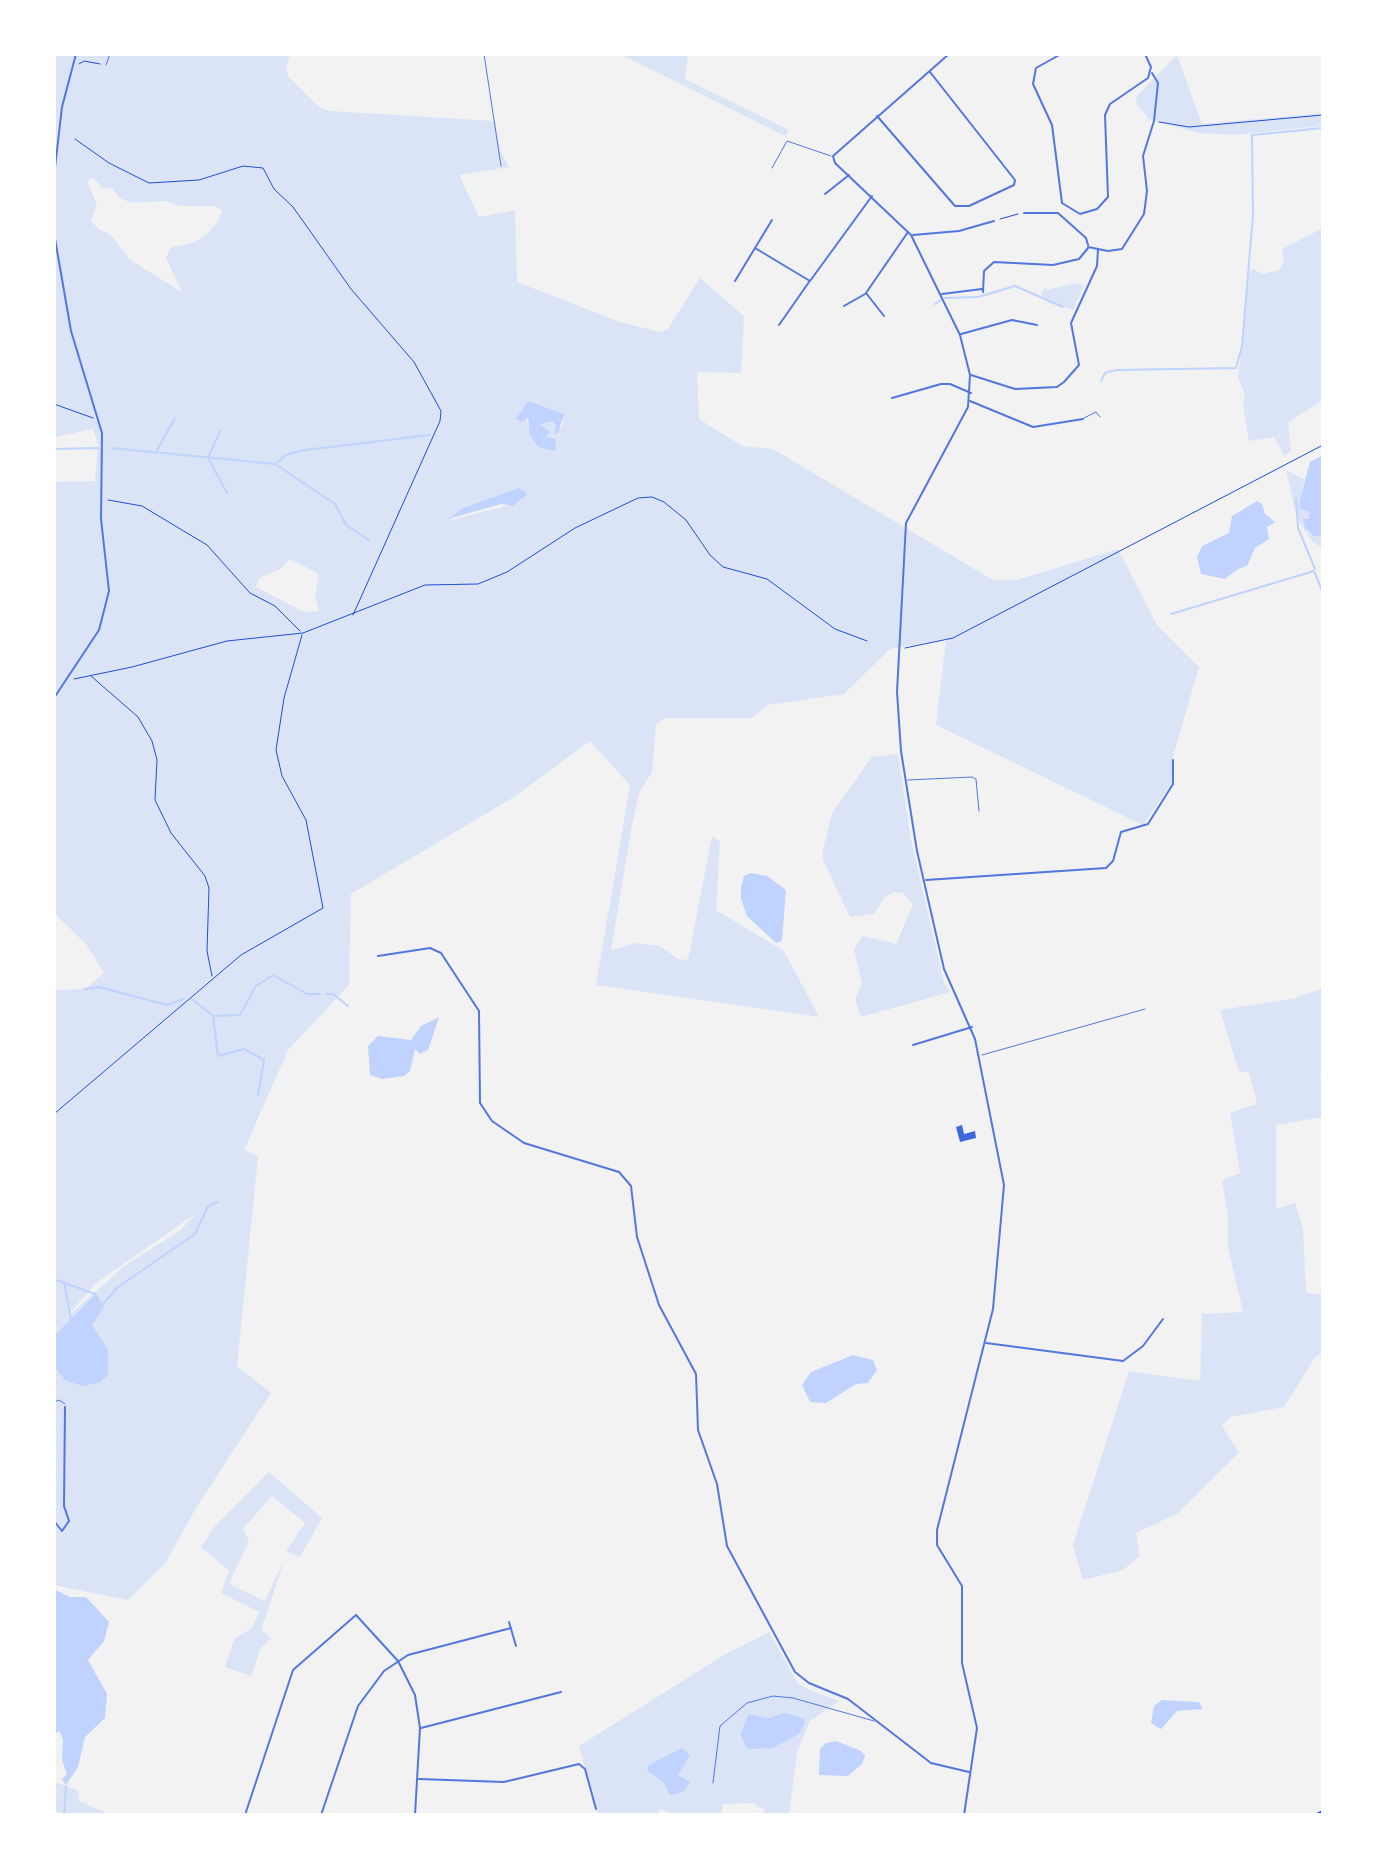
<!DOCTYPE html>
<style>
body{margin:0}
#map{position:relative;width:1377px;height:1869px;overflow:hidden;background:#f2f2f2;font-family:Jost,sans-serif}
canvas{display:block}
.frame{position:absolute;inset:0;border:56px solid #fff;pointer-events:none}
</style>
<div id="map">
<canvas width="1377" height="1869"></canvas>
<div class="frame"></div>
</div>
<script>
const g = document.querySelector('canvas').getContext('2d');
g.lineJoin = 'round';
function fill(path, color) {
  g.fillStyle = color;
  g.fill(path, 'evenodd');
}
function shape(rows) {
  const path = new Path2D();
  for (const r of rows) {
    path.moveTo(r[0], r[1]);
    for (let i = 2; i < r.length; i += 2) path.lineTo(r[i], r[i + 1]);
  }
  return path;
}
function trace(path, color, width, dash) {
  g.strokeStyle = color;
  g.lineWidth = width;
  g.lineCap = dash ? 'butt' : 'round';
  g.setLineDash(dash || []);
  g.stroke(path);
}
const green = shape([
 [54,54,290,54,286,69,288,76,319,107,330,111,495,121,501,152,509,167,459,175,479,217,515,210,517,282,620,322,660,332,668,329,700,278,744,316,741,373,697,372,699,419,742,446,773,449,993,580,1017,580,1118,549,1157,625,1199,667,1172,760,1172,783,1143,825,936,725,946,639,890,649,844,694,767,705,752,718,667,718,656,724,652,772,639,794,632,825,611,950,636,943,660,946,678,959,688,960,712,836,720,842,716,910,784,951,819,1017,596,985,630,785,590,741,514,797,351,894,349,985,288,1050,244,1150,258,1156,237,1366,271,1393,196,1508,166,1562,128,1600,54,1585,54,990,85,989,104,973,86,944,54,913,54,482,95,481,98,445,93,429,54,437],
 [93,178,103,188,112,188,119,198,132,203,166,201,179,206,214,206,222,210,218,222,207,234,195,242,170,248,166,258,182,292,129,259,110,234,98,229,91,220,97,205,87,181],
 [528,402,564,422,561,429,549,419,540,424,550,432,546,437,556,439,555,446,538,447,534,441,526,419],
 [518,488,526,496,518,503,451,520,463,508],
 [290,559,319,574,315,595,319,611,304,612,256,587,259,578,281,569],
 [195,1214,181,1230,124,1266,63,1321,96,1283],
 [620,54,688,54,685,79,789,130,785,136],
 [1177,55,1202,124,1323,113,1323,126,1233,135,1198,133,1149,119,1137,104,1136,97],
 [1323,228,1323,396,1320,402,1288,422,1291,451,1284,456,1274,437,1249,441,1243,405,1245,394,1238,378,1249,273,1253,269,1263,274,1279,270,1284,262,1282,249],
 [1077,283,1084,286,1073,310,1047,302,1041,294,1045,287,1046,290],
 [1286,470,1304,479,1299,509,1310,512,1309,519,1304,519,1305,528,1309,533,1323,536,1323,548,1312,541,1297,519],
 [898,754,911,840,944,983,950,992,861,1017,855,999,862,984,854,949,863,936,896,944,913,905,903,893,894,892,885,897,874,914,850,917,841,899,845,891,840,897,823,859,823,850,832,813,872,757],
 [1323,988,1323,1073,1319,1077,1323,1081,1323,1117,1276,1125,1276,1209,1295,1203,1303,1228,1306,1293,1323,1295,1323,1353,1316,1356,1284,1407,1230,1417,1222,1426,1239,1453,1178,1513,1136,1533,1140,1556,1123,1570,1083,1580,1073,1545,1129,1371,1200,1381,1202,1314,1243,1312,1228,1247,1228,1215,1222,1180,1240,1173,1230,1113,1257,1104,1249,1072,1239,1072,1220,1010,1296,998],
 [269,1472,322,1518,300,1557,286,1551,305,1523,272,1496,243,1529,249,1541,229,1584,265,1601,285,1558,261,1630,271,1638,261,1648,251,1676,225,1667,234,1639,252,1628,259,1612,221,1593,229,1571,201,1547,215,1526],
 [769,1632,797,1682,807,1689,839,1701,810,1721,797,1753,789,1815,763,1815,765,1810,753,1803,723,1804,721,1815,677,1815,660,1809,657,1815,598,1815,579,1746,724,1655],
 [54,1782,78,1790,79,1801,111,1815,59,1815,54,1809]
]);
const water = shape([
 [528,401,564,414,558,433,555,434,556,425,552,421,540,424,550,432,546,437,556,439,555,451,538,447,530,435,528,418,521,422,516,419],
 [1323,455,1323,536,1314,536,1305,528,1303,519,1309,519,1310,512,1299,509,1300,499,1310,462],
 [518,488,526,492,526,496,513,506,501,504,448,519,463,508],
 [1257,501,1262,504,1265,514,1275,522,1267,527,1269,539,1255,548,1247,566,1238,569,1225,579,1201,574,1197,557,1202,546,1229,533,1232,516],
 [750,873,767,876,786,890,782,941,776,943,747,916,741,899,741,888,744,876],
 [439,1017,428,1050,420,1054,415,1049,410,1071,404,1076,382,1079,370,1075,368,1046,378,1036,411,1040,421,1026],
 [96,1294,104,1307,92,1325,108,1350,108,1374,101,1382,83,1386,66,1381,54,1366,54,1336],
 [853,1355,873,1360,877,1370,868,1383,856,1384,826,1403,810,1402,802,1385,811,1372],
 [56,1590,70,1597,86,1597,109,1622,104,1641,88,1660,107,1694,105,1718,85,1737,78,1767,66,1785,62,1779,67,1774,62,1760,63,1739,59,1731,54,1735],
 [1162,1700,1199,1702,1203,1709,1177,1711,1161,1729,1151,1723,1154,1706],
 [784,1713,803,1718,805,1723,799,1734,772,1748,747,1749,740,1734,749,1714,769,1718],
 [836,1741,861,1751,865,1756,862,1764,848,1776,819,1775,820,1749,826,1743],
 [682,1748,690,1755,678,1775,690,1782,683,1792,670,1795,664,1783,647,1770,649,1765]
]);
const stream = shape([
 [945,298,978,297,1015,286,1063,307],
 [935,304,941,300],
 [1101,381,1105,373,1116,370,1236,368,1242,346,1253,215,1252,135,1323,128],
 [220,431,208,458,227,493],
 [111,448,275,464,335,504,346,525,369,540],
 [54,449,98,448],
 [156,452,175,418],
 [276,464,285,455,305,450,430,435],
 [1296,498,1298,528,1315,569],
 [1171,614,1314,571,1323,593],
 [85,989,99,987,167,1005,184,999],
 [326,994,333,994,348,1006],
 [192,999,213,1016,218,1056,244,1049,264,1060,258,1095],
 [213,1016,240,1015,256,986,273,975,307,994,320,994],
 [56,1280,95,1294],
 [64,1282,71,1320],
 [103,1304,118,1287,195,1234,208,1206,218,1202],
 [64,1815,66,1786]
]);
const building = shape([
 [962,1125,964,1134,975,1131,976,1138,960,1142,956,1127]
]);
const path = shape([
 [79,64,84,61,100,64],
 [1159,122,1189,127,1323,115],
 [75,139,109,163,149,183,199,180,243,166,263,168,274,189,293,207,351,289,414,362,441,411,440,421,353,615],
 [1000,219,1018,214],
 [54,404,93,418],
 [108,500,142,506,207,545,250,593,275,606,300,631],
 [905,648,953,638,1323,445],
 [91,676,138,717,152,741,157,760,155,800,171,833,205,876,209,888,207,951,212,976],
 [74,679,132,667,227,641,303,633,425,585,478,584,507,572,575,528,638,498,652,497,664,502,686,520,710,555,723,567,767,579,835,629,867,641],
 [54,1114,241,955,323,908,306,820,282,776,276,750,284,698,302,635]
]);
const service = shape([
 [484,54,501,166],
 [106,65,110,54],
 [772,168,787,141,831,156],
 [1084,418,1096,412,1100,417],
 [908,780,972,777,976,779,979,811],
 [982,1055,1145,1009],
 [54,1402,59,1400,65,1404],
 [713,1783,720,1726,747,1703,773,1696,793,1698,874,1721]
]);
const minor = shape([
 [1061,54,1036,68,1033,84,1052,125,1062,203,1080,214,1097,209,1108,197,1105,115,1110,104,1148,78,1151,67,1145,54],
 [877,116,955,206,969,206,1014,185,1015,180,930,72],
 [825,194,849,175],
 [1024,213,1058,213,1086,238,1088,245],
 [913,235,959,231,994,221],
 [1088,247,1108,251,1122,249,1144,214,1147,191,1143,156,1154,121,1158,83,1152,73],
 [755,248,810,281,872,196],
 [735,281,772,220],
 [983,292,984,271,994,262,1053,265,1079,259,1088,248],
 [942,294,982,289],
 [844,306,865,294],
 [884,316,866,293,908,232],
 [779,325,809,282],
 [961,334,1012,320,1037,325],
 [971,375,1015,389,1057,387,1064,382,1079,365,1071,323,1097,266,1098,249],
 [892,398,941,384,950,384,971,393],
 [970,401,1033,427,1083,419],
 [926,880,1106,868,1113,861,1121,832,1148,824,1173,784,1173,760],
 [378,956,430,948,441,953,479,1011,480,1103,492,1121,524,1143,619,1172,631,1186,637,1237,659,1305,696,1374,698,1430,717,1484,727,1546,795,1672,809,1683,848,1699,931,1763,969,1772],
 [913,1045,972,1027],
 [986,1343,1123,1361,1143,1346,1163,1319],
 [54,1521,62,1531,69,1521,64,1506,65,1407],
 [509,1622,516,1646],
 [421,1728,561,1692],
 [419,1779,504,1782,579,1764,585,1769,596,1809],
 [245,1815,293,1670,356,1615,398,1661,415,1695,420,1728,415,1815],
 [321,1815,358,1706,384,1671,408,1655,511,1628]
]);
const tertiary = shape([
 [949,54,833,156,835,163,911,235,960,335,970,375,968,407,906,523,897,692,901,751,917,851,944,969,975,1039,1004,1185,993,1309,937,1530,937,1545,962,1586,962,1663,977,1728,964,1815],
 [54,176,62,107,76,54],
 [54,233,71,331,102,433,101,519,109,591,99,630,54,698]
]);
const motorway = shape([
 [1317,1815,1323,1812]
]);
fill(green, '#dbe4f7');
fill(water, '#bfd3fe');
trace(stream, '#bfd3fe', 2);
fill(building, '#3d67dc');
trace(path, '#1d4ed8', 1);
trace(service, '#5277de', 1);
trace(minor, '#5277de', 2);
trace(tertiary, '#5277de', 2);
trace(motorway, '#1d4ed8', 4);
</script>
